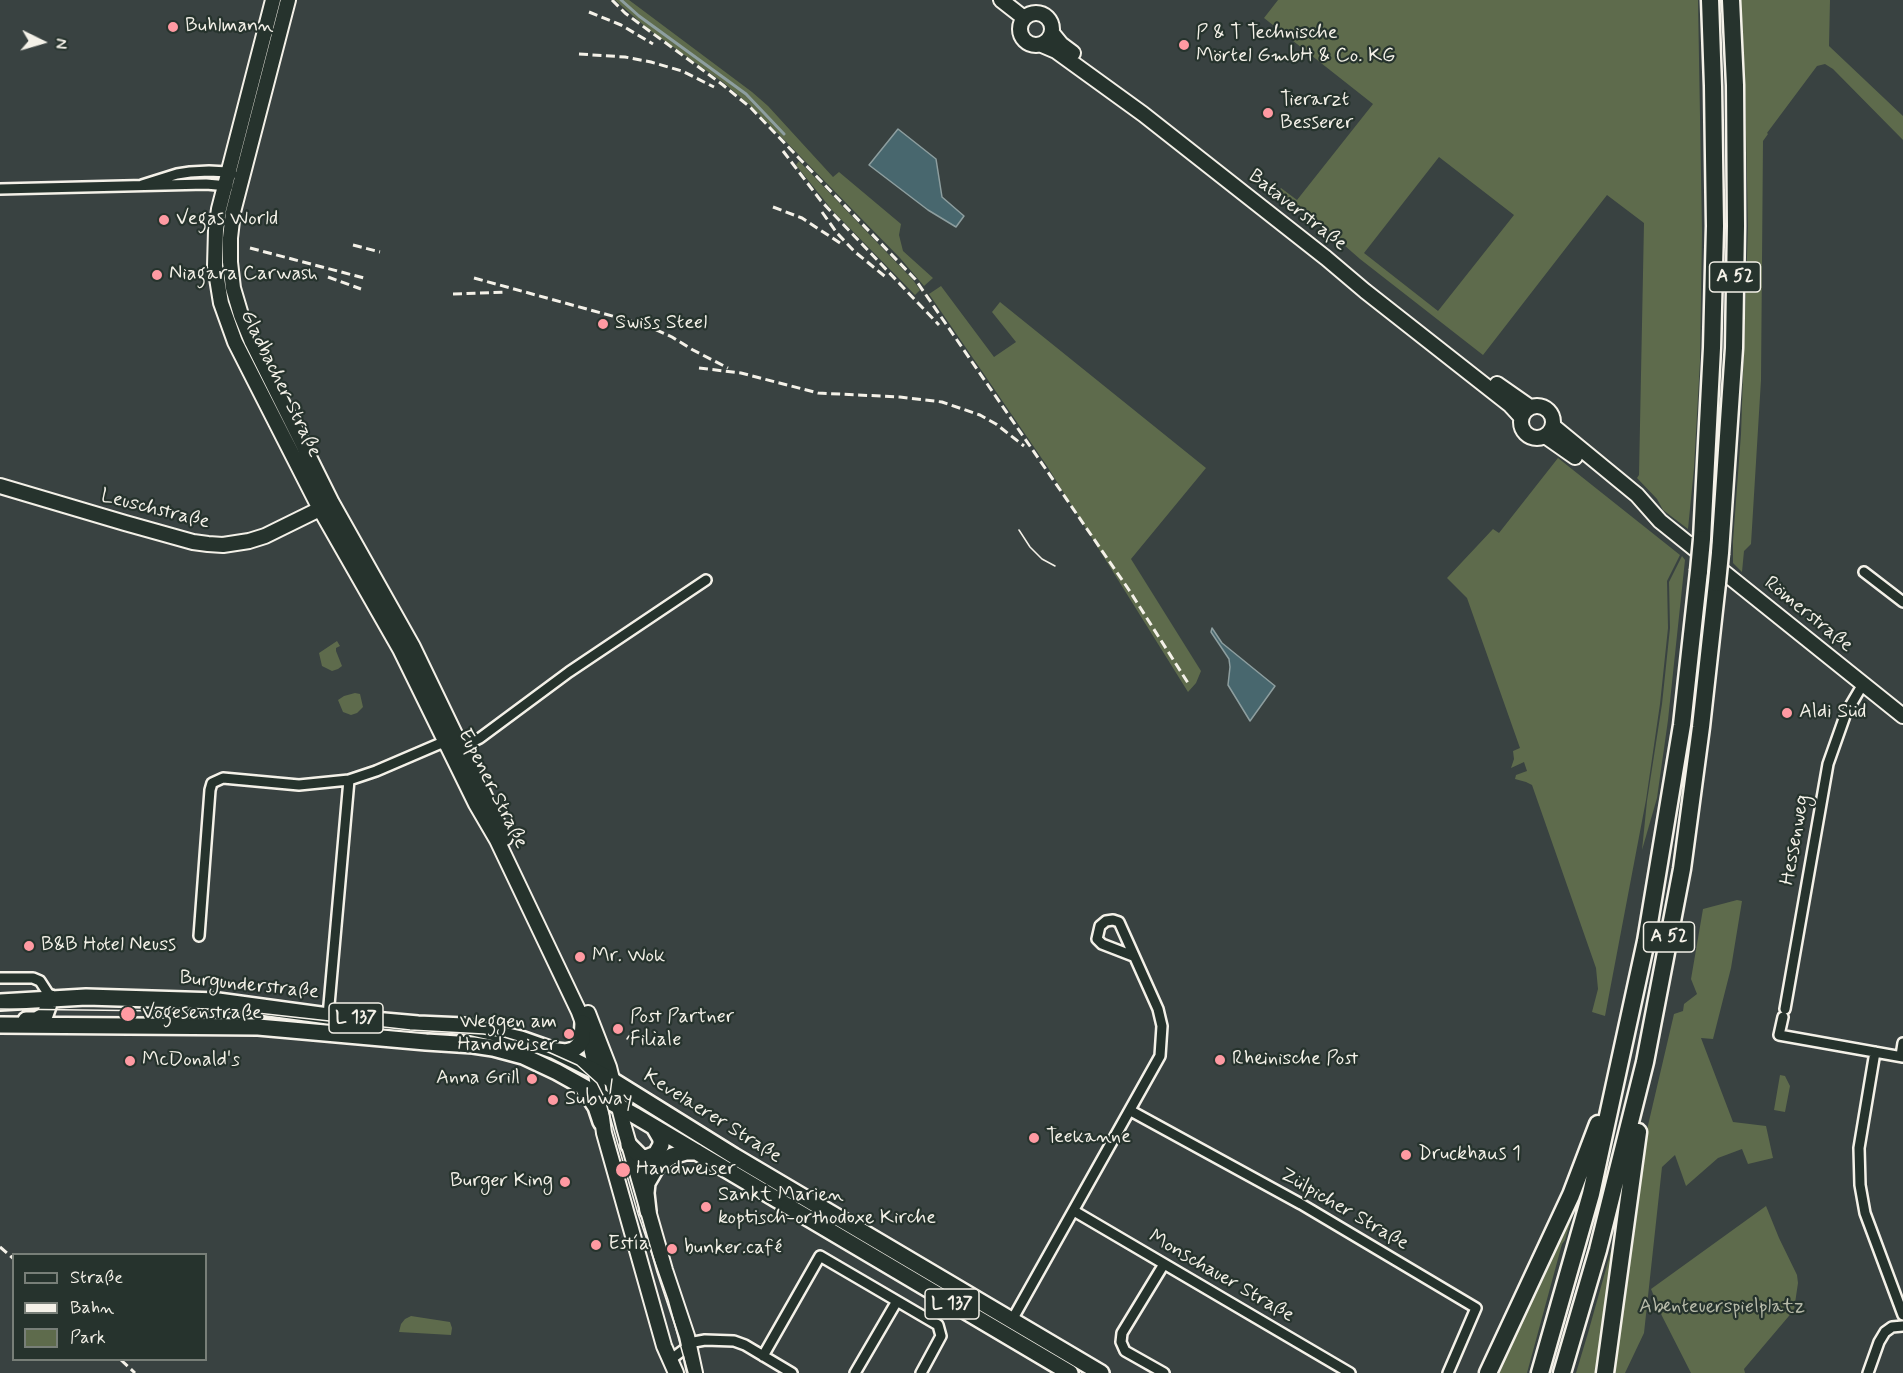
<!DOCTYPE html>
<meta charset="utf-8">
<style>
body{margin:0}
#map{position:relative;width:1903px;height:1373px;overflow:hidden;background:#394241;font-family:Mynerve,sans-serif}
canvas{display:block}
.legend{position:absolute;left:12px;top:1253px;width:195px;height:108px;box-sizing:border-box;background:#26332d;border:2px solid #787f78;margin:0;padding:8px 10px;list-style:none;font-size:18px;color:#f4f1e8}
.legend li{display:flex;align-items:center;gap:12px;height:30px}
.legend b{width:30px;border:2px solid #787f78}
.north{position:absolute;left:12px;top:12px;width:60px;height:60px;-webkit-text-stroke:4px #26332d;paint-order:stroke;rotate:95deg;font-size:16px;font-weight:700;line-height:24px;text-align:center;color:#f4f1e8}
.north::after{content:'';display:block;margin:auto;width:21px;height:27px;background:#f4f1e8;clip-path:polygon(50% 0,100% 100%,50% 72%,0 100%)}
</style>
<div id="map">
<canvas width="1903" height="1373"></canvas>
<ul class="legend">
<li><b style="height:8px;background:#26332d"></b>Straße</li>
<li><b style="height:8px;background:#f4f1e8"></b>Bahn</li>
<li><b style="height:16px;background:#5e6b4c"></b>Park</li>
</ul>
<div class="north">N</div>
</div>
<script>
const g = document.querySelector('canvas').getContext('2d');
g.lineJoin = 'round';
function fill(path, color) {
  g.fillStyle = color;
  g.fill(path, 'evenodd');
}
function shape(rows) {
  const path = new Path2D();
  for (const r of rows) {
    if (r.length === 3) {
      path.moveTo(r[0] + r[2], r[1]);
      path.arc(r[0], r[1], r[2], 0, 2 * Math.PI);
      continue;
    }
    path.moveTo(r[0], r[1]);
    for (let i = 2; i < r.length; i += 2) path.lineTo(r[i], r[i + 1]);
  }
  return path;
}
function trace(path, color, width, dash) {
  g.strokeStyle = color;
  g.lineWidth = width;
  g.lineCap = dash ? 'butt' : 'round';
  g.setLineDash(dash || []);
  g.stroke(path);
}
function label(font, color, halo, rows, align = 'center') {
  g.font = font + ' Mynerve,sans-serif';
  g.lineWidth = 4.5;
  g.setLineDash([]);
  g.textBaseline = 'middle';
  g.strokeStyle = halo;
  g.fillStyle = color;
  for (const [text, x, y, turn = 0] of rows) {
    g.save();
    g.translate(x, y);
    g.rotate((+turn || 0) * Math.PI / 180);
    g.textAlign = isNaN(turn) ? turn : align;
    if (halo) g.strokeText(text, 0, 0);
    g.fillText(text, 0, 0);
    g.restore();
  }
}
const green = shape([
 [615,0,629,0,752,92,768,106,833,177,839,172,901,224,899,235,903,251,933,278,924,286,900,258,751,106,724,83,648,29],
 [1278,0,1698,0,1702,232,1700,361,1694,468,1688,529,1663,510,1657,499,1637,478,1639,475,1644,223,1607,195,1483,355,1360,259,1328,231,1278,192,1281,188,1297,200,1373,104,1264,18],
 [1439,157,1514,215,1438,311,1364,253],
 [1740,0,1830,0,1829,46,1903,116,1903,140,1833,69,1825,64,1817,66,1767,133,1768,134,1763,141,1761,380,1751,544,1744,551,1742,572,1733,563,1733,541,1741,434,1748,227,1745,86],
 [799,161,913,280,920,290,915,295,832,210,796,165],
 [941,286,994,357,1016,342,992,312,1000,302,1206,468,1131,559,1201,671,1196,683,1188,692,1047,466,929,294],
 [1558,458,1680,555,1667,581,1668,628,1660,704,1646,800,1605,1016,1592,1012,1598,989,1596,968,1532,785,1526,782,1515,779,1516,775,1527,771,1524,762,1511,768,1514,759,1513,751,1520,748,1467,598,1447,578,1493,529,1499,533],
 [1682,556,1685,560,1668,720,1657,798,1642,850,1647,801,1662,704,1670,628,1669,582],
 [337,641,340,646,336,648,336,651,342,666,338,669,332,671,322,666,319,653],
 [355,693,360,694,363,707,357,713,351,715,343,712,338,700,344,696],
 [1737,900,1742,901,1731,968,1713,1039,1701,1038,1733,1122,1766,1126,1773,1158,1748,1164,1742,1149,1718,1158,1686,1186,1675,1155,1662,1167,1644,1333,1625,1373,1614,1373,1642,1151,1674,1014,1683,1011,1684,1004,1697,994,1691,979,1703,909],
 [1780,1075,1785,1076,1790,1086,1785,1112,1774,1110],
 [1579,1193,1565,1240,1562,1244,1527,1373,1496,1373],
 [1625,1201,1598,1373,1576,1373,1588,1333],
 [1766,1206,1779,1238,1797,1275,1798,1283,1794,1310,1744,1369,1745,1373,1691,1373,1662,1316,1651,1289],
 [411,1316,450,1322,452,1328,451,1335,399,1332,401,1324,405,1319]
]);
const water = shape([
 [898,129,936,159,942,197,964,216,956,227,928,210,869,165,898,129],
 [1212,628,1222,643,1275,686,1250,721,1228,685,1230,667,1229,659,1211,632,1212,628]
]);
const stream = shape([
 [621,0,639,16,746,94,784,134]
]);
const street = shape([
 [142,185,177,174,190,172,209,171,228,172,232,174],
 [0,189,206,184,228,186],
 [1864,572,1903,602],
 [199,936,210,790,212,783,223,778,299,785,349,780,376,771,439,744,468,744,480,738,569,672,706,580],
 [0,978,33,978,40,981,51,998],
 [1785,1009,1828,764,1846,713,1863,684],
 [328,1016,349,780],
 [1783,1017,1779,1035,1903,1057],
 [1875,1052,1859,1148,1860,1185,1865,1213,1903,1315],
 [1901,1056,1903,1043],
 [1131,1111,1301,1204,1476,1308,1448,1373],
 [1074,1211,1350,1373],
 [1164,1264,1122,1333,1121,1342,1125,1351,1164,1373],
 [1012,1320,1160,1056,1162,1026,1158,1009,1119,922,1113,920,1106,921,1100,926,1097,939,1102,944,1133,956],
 [763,1356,820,1256,938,1325,941,1336,921,1373],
 [670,1360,694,1342,705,1340,734,1341,745,1345,792,1373],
 [855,1373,897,1301],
 [1868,1373,1879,1342,1885,1332,1892,1327,1903,1326]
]);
const secondary = shape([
 [273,0,219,209,216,230,215,266,221,303,235,342,320,509,400,649,476,804,497,840,579,1012,589,1039,595,1065,604,1133,664,1346,676,1373],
 [288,0,233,212,230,238,230,262,233,288,241,315,252,342,332,503,413,647,505,838],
 [1001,0,1024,18],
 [1036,29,16],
 [1052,33,1061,44,1073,53],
 [1042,45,1056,51,1143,114,1326,258,1365,291,1510,405,1521,417],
 [1497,384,1530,407],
 [1537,422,16],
 [1553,426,1637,495,1660,521,1903,716],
 [1545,436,1575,457],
 [0,486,125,523,193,542,208,544,223,545,249,541,265,536,328,505],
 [588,1013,609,1067,624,1127,665,1270,687,1336,695,1373]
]);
const primary = shape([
 [0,1002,86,997,218,1001,328,1016,418,1024,464,1026,521,1039,555,1051,607,1077,734,1156,1101,1373],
 [26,1020,36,1020,45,1015,51,998],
 [0,1025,258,1027,426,1042,473,1045,493,1048,523,1056,557,1072,634,1115,1070,1373],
 [557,1051,566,1052,573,1050,578,1046,582,1040,583,1023],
 [584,1089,596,1107,601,1122],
 [629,1145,641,1157,646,1158,656,1154,661,1145,661,1139,654,1127],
 [648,1211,646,1193,647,1183,657,1166,672,1156,686,1152,697,1152]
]);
const highway = shape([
 [1702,539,1712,348,1715,226,1713,86,1710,0],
 [1720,553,1734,348,1736,226,1735,85,1731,0],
 [1488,1373,1571,1195,1598,1124],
 [1540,1373,1591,1194,1646,941,1682,725,1699,571],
 [1562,1373,1598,1250,1645,1062,1682,869,1701,727,1717,583],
 [1605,1373,1638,1132]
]);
const tram = shape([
 [1019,530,1030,547,1042,559,1055,566],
 [0,1009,248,1012,410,1030,483,1034,504,1037,537,1047,577,1065,597,1083,605,1099,638,1214,668,1300,688,1373],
 [627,1039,629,1036],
 [609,1102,612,1079]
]);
const rail = shape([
 [612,0,625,13,723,85,751,108,915,279,1129,590,1188,683],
 [589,12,621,25,653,44],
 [579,54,625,57,651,62,682,71,714,87],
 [783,151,821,201,939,325],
 [773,207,802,218,840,243],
 [822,212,837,233,855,252,887,278],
 [353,245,380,252],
 [250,248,364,278],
 [328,277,361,289],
 [474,278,645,325,672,337,693,350,728,368],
 [453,294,506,292],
 [699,368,741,373,818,393,900,397,942,402,980,415,996,424,1024,446],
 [0,1247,14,1259],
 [121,1360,135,1373]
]);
const highwayBridge = shape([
 [1699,571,1702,539],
 [1717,583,1720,553]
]);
const markers = [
 [173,27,6,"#ff9aa2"],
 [1184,45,6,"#ff9aa2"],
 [1268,113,6,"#ff9aa2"],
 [164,220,6,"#ff9aa2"],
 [157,275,6,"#ff9aa2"],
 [603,324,6,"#ff9aa2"],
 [1787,713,6,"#ff9aa2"],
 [29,946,6,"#ff9aa2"],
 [580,957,6,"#ff9aa2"],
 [128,1014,8,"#ff9aa2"],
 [618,1029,6,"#ff9aa2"],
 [569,1034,6,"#ff9aa2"],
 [1220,1060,6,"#ff9aa2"],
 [130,1061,6,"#ff9aa2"],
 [532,1079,6,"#ff9aa2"],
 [553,1100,6,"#ff9aa2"],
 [1034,1138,6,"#ff9aa2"],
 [1406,1155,6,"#ff9aa2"],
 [623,1170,8,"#ff9aa2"],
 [565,1182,6,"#ff9aa2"],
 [706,1207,6,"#ff9aa2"],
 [596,1245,6,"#ff9aa2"],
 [672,1249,6,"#ff9aa2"]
];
const shields = [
 [1735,277,51],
 [1669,937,51],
 [356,1018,54],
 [952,1304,54]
];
const shieldNames = [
 ["A 52",1735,277],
 ["A 52",1669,937],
 ["L 137",356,1018],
 ["L 137",952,1304]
];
const poiNames = [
 ["Buhlmann",185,27],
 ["P & T Technische",1196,34],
 ["Mörtel GmbH & Co. KG",1196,57],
 ["Tierarzt",1280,101],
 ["Besserer",1280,124],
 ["Vegas World",176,220],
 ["Niagara Carwash",169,275],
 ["Swiss Steel",615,324],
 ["Aldi Süd",1799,713],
 ["B&B Hotel Neuss",41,946],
 ["Mr. Wok",592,957],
 ["Vogesenstraße",142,1014],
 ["Post Partner",630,1018],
 ["Filiale",630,1041],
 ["Weggen am",557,1023,"right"],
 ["Handweiser",557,1046,"right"],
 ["Rheinische Post",1232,1060],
 ["McDonald's",142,1061],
 ["Anna Grill",520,1079,"right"],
 ["Subway",565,1100],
 ["Teekanne",1046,1138],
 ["Druckhaus 1",1418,1155],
 ["Handweiser",636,1170],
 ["Burger King",553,1182,"right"],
 ["Sankt Marien",718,1196],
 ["koptisch-orthodoxe Kirche",718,1219],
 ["Estía",608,1245],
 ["bunker.café",684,1249]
];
const streetNames = [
 ["Bataverstraße",1297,211,38],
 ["Gladbacher Straße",280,384,64],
 ["Leuschstraße",155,510,14],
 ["Römerstraße",1808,615,39],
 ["Eupener Straße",492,789,63],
 ["Hessenweg",1796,840,-80],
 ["Burgunderstraße",249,986,6],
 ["Kevelaerer Straße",712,1117,32],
 ["Zülpicher Straße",1344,1210,30],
 ["Monschauer Straße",1221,1277,30]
];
const parkNames = [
 ["Abenteuerspielplatz",1722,1308]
];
fill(green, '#5e6b4c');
fill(water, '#48676e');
trace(water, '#8d9e9f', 1.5);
trace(stream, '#8d9e9f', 3);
trace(street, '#f4f1e8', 14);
trace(secondary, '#f4f1e8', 18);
trace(primary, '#f4f1e8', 20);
trace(highway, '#f4f1e8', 21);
trace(street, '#26332d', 9);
trace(secondary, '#26332d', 14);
trace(primary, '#26332d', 15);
trace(highway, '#26332d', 16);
trace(tram, '#f4f1e8', 1.5);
trace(rail, '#f4f1e8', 3, [9, 4.5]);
trace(highwayBridge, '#f4f1e8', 21, []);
trace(highwayBridge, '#26332d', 16);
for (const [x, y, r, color] of markers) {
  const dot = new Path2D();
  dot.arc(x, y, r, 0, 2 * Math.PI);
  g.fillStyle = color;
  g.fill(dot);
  trace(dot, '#26332d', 2);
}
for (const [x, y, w] of shields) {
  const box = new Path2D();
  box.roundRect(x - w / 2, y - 15, w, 30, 4.5);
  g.fillStyle = '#26332d';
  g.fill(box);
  trace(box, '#f4f1e8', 1.5);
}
label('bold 18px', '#f4f1e8', null, shieldNames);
label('20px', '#f4f1e8', '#26332d', poiNames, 'left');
label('20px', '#f4f1e8', '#26332d', streetNames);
label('20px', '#b8bbaa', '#26332d', parkNames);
</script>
